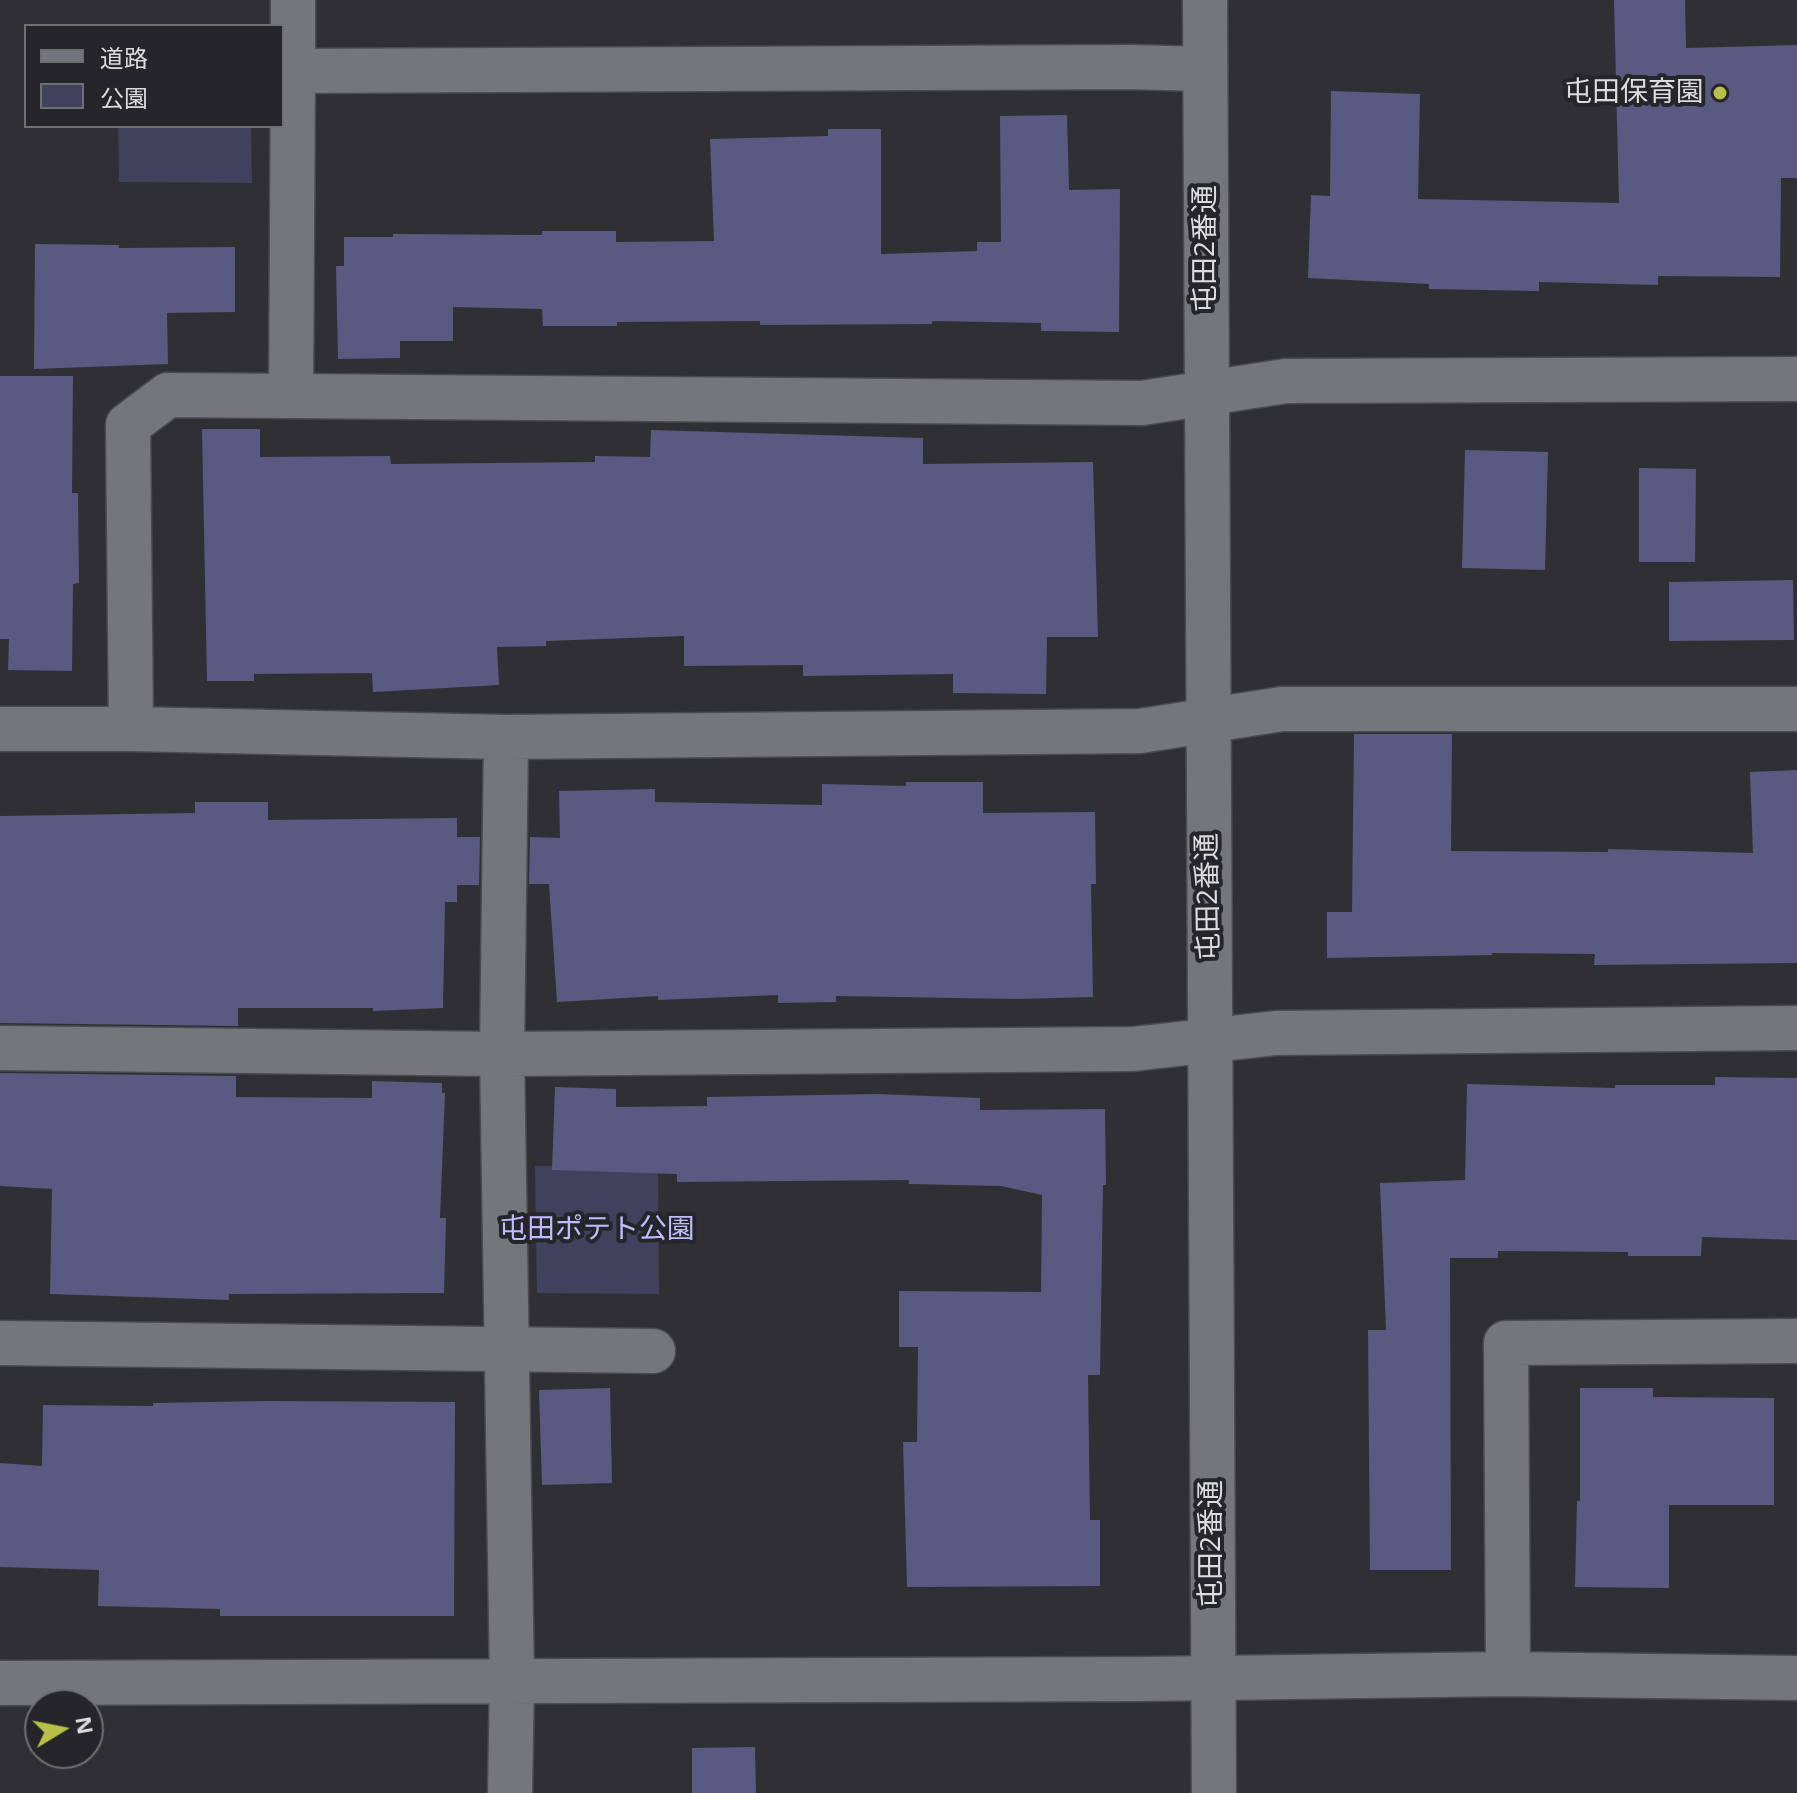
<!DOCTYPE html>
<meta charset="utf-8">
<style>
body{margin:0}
#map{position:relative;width:1797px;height:1793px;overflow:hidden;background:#303034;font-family:"Open Sans","Noto Sans JP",sans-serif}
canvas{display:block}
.legend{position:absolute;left:24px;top:24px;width:260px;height:104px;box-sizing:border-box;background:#26262a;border:2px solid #6f6f72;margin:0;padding:10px 14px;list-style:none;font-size:24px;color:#dcdcdf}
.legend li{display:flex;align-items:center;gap:16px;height:40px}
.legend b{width:40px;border:2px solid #6f6f72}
.north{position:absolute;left:24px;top:1689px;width:80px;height:80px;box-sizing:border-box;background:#26262a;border:2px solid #6f6f72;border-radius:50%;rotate:80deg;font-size:22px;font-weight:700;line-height:32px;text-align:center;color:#dcdcdf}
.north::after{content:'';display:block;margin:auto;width:28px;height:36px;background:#b8c147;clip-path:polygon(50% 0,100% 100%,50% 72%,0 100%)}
</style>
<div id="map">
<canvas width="1797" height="1793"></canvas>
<ul class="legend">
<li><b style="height:10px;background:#75767b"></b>道路</li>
<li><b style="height:22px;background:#41405d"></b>公園</li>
</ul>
<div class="north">N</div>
</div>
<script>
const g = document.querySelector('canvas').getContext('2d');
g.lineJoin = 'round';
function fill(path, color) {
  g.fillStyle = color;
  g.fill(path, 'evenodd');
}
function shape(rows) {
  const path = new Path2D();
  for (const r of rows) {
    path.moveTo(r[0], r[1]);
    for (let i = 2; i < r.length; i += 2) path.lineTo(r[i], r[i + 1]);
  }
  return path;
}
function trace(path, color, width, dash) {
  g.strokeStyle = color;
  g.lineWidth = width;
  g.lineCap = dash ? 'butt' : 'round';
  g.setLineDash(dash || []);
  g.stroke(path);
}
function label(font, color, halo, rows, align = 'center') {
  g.font = font + ' "Open Sans","Noto Sans JP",sans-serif';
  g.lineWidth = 8;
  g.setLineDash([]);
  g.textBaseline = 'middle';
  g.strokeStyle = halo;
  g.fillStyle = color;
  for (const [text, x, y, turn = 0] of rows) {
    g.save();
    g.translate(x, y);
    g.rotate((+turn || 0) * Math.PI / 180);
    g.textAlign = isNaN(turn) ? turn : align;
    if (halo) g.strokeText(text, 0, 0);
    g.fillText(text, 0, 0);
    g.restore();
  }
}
const green = shape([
 [118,126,251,126,252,183,119,182],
 [535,1166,658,1167,659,1294,537,1293]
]);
const building = shape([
 [1614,0,1685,0,1686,48,1797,45,1797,178,1781,178,1780,277,1658,276,1658,285,1539,282,1539,291,1429,289,1429,284,1308,278,1311,195,1330,196,1331,91,1420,94,1418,199,1619,203],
 [1067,115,1069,190,1120,189,1119,332,1041,331,1041,323,932,321,932,324,760,325,760,321,617,322,617,326,543,326,542,309,453,307,453,341,400,341,400,358,338,359,336,266,344,266,344,237,393,237,393,234,542,235,542,231,616,231,616,242,714,241,710,139,828,136,828,129,881,129,881,254,977,251,977,242,1001,242,1000,116],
 [35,244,119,245,119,248,235,247,235,312,167,313,168,364,34,369],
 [0,376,73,376,72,493,78,493,79,583,73,584,72,671,8,670,9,639,0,639],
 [202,429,260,429,260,457,390,456,391,464,595,462,595,456,650,457,651,430,923,438,923,464,1093,462,1098,637,1047,637,1046,694,953,693,953,674,803,676,803,665,684,666,684,636,546,641,546,646,497,647,499,685,373,692,372,673,254,674,254,681,207,681],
 [1465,450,1548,452,1545,570,1462,568],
 [1639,468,1696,469,1695,562,1639,562],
 [1793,580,1794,640,1669,641,1669,582],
 [1354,734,1452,734,1451,851,1608,852,1608,849,1753,853,1750,772,1797,770,1797,963,1594,965,1595,954,1492,953,1492,955,1327,958,1327,912,1352,912],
 [906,782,983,782,983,813,1095,812,1096,884,1091,884,1093,997,1017,999,836,996,836,1002,778,1003,778,995,658,1000,658,996,557,1002,549,884,529,884,530,837,560,838,559,791,655,789,655,802,822,805,822,784,906,786],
 [195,802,268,802,268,820,457,818,457,837,480,837,479,885,457,885,457,902,445,902,443,1008,373,1011,373,1008,238,1008,238,1026,0,1023,0,816,195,813],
 [0,1073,236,1076,236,1097,372,1098,372,1081,442,1083,442,1093,445,1093,440,1218,446,1218,444,1293,229,1294,229,1300,50,1294,52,1189,0,1186],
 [1715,1077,1797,1078,1797,1240,1702,1237,1701,1256,1628,1256,1628,1252,1498,1251,1498,1258,1450,1258,1451,1570,1370,1570,1368,1330,1386,1330,1380,1183,1465,1180,1467,1084,1615,1088,1615,1085,1715,1085],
 [555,1087,616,1089,616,1107,707,1106,707,1097,878,1094,980,1098,980,1110,1105,1109,1106,1185,1103,1185,1100,1375,1088,1375,1090,1520,1100,1520,1100,1586,907,1587,903,1442,917,1442,918,1347,899,1347,899,1291,1041,1292,1042,1195,1001,1186,909,1184,909,1180,677,1182,677,1174,552,1170],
 [610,1388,612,1483,542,1485,539,1390],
 [1580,1388,1653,1388,1653,1397,1774,1398,1774,1505,1669,1505,1669,1588,1575,1587,1577,1501,1580,1501],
 [267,1401,455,1402,454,1616,220,1616,220,1609,98,1606,99,1570,0,1567,0,1463,42,1466,43,1405,153,1406,153,1403],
 [755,1747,756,1793,692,1793,692,1748]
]);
const minor = shape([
 [293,0,293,71,1129,67,1205,69],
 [291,396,293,71],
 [0,729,131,729,506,737,1140,731,1282,709,1797,709],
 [131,729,128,425,168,395,1142,403,1286,381,1797,379],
 [506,737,502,1054,512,1681,510,1793],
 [0,1048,502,1054,1133,1049,1276,1033,1797,1028],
 [0,1343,653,1351],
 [1508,1674,1506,1343,1797,1341],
 [0,1683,1144,1679,1508,1674,1797,1678]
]);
const tertiary = shape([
 [1205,0,1214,1793]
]);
const markers = [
 [1720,93,8,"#b8c147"]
];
const poiNames = [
 ["屯田保育園",1704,93]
];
const streetNames = [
 ["屯田2番通",1206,249,-90],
 ["屯田2番通",1209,897,-91],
 ["屯田2番通",1212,1544,-90]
];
const parkNames = [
 ["屯田ポテト公園",597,1230]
];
fill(green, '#41405d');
fill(building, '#5a5981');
trace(minor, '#4b4b4f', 47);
trace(tertiary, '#4b4b4f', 47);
trace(minor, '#75767b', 44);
trace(tertiary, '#75767b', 44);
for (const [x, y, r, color] of markers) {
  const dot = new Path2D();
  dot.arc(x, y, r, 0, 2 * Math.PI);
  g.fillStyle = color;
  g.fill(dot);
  trace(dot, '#26262a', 3);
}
label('28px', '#dcdcdf', '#26262a', poiNames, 'right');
label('28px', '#dcdcdf', '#26262a', streetNames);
label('28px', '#bebcff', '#26262a', parkNames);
</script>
